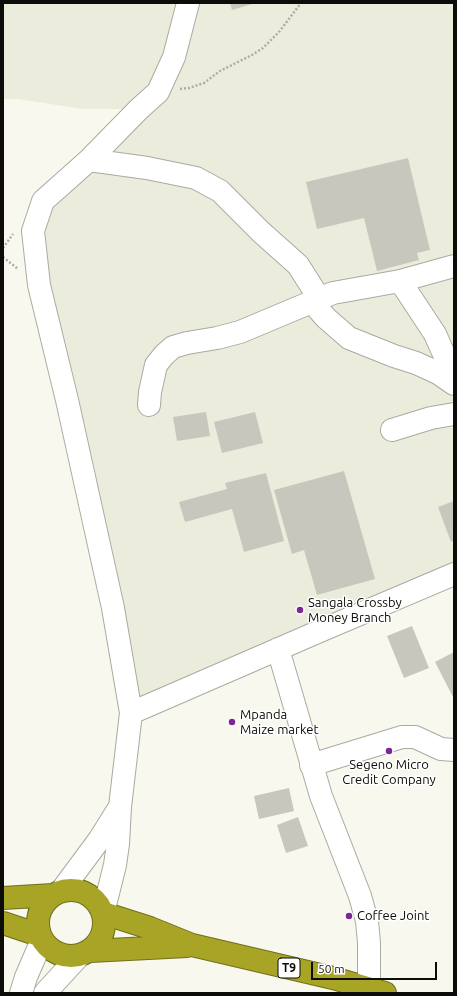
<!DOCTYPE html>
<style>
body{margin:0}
#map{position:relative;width:457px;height:996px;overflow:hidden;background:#f8f8ee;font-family:Ubuntu,sans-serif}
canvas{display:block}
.frame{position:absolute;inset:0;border:4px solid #0c0c09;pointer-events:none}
.scale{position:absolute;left:311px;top:962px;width:126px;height:18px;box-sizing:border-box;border:2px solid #0c0c09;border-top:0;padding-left:5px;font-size:12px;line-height:14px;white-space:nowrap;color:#0c0c09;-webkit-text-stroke:3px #fff;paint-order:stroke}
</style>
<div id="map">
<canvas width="457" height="996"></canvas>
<div class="frame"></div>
<div class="scale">50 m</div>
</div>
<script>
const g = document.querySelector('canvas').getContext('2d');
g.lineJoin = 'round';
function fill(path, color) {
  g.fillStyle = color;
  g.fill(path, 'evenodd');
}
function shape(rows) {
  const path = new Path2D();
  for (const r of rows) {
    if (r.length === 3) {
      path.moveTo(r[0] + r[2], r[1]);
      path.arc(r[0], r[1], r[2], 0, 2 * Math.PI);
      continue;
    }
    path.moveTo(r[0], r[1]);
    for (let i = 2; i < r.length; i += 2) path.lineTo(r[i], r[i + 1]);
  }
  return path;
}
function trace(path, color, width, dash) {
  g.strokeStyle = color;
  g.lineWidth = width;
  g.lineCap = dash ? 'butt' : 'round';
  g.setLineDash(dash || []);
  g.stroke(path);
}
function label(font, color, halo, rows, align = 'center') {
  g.font = font + ' Ubuntu,sans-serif';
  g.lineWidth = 3;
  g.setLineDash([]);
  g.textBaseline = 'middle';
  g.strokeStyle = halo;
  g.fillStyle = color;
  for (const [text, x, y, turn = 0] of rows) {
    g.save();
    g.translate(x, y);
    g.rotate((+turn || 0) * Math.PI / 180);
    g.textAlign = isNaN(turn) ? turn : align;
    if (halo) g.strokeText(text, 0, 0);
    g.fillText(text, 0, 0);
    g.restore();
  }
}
const built = shape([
 [3,3,454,3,454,574,131,713,39,285,43,201,139,109,83,109,18,99,3,99]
]);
const building = shape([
 [230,3,255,3,232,10],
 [408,158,430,250,417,253,419,260,377,271,364,218,317,229,306,182],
 [206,412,210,436,177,441,173,417],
 [255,412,263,443,222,453,214,422],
 [344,471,375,579,317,595,304,550,292,554,274,490],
 [266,473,284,541,244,552,232,509,185,522,179,502,227,489,225,483],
 [454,501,454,540,451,542,438,507],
 [412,626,429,668,404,678,387,636],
 [454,652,454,699,435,662],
 [289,788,294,811,259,819,254,796],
 [298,817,308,846,286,853,277,825]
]);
const path = shape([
 [180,89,189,88,204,83,220,71,252,55,263,48,279,32,301,3],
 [3,248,13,234],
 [3,257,18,269]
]);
const minor = shape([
 [89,160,147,168,196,178,220,191,261,232,298,265,319,298],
 [400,281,435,334,454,377],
 [311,301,326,318,349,338,394,356,416,363,438,373,454,384],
 [149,405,150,392,156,365,164,355,173,347,187,343,217,338,240,332,333,293,400,281,454,266],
 [392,430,431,418,454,414],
 [278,649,321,796,360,896,367,921,369,943,369,988],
 [131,713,320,631,454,574],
 [311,765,402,737,415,737,441,749,454,750],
 [62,890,99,840,119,808],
 [103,913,115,865,118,844,120,807,131,713,113,608,67,400,39,285,33,231,43,201,89,160,139,109,158,92,174,57,188,3],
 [21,993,26,977,42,940],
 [45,993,79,956]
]);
const highway = shape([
 [71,923,33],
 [3,898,53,895],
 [103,913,150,928,192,945,333,978,385,993],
 [3,923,39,935],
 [90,951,187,946]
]);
const markers = [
 [300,610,4,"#7c2796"],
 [232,722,4,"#7c2796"],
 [389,751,4,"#7c2796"],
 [349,916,4,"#7c2796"]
];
const shields = [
 [289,968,22]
];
const shieldNames = [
 ["T9",289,968]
];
const poiNames = [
 ["Sangala Crossby",308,603],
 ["Money Branch",308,618],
 ["Mpanda",240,715],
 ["Maize market",240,730],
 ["Segeno Micro",389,765,"center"],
 ["Credit Company",389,780,"center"],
 ["Coffee Joint",357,916]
];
fill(built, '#ececdc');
fill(building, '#c7c7be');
trace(minor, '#a9aaa1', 24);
trace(highway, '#716f1c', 24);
trace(path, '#adada6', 2.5, [2, 2]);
trace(minor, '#fff', 22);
trace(highway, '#a8a426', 22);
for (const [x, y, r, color] of markers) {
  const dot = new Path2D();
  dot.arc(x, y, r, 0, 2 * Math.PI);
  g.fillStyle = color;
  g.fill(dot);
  trace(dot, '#fff', 1.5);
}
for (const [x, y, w] of shields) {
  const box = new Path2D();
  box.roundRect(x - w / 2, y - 10, w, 20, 3);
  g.fillStyle = '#fff';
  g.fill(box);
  trace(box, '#0c0c09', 1);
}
label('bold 12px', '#0c0c09', null, shieldNames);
label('13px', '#0c0c09', '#fff', poiNames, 'left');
</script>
